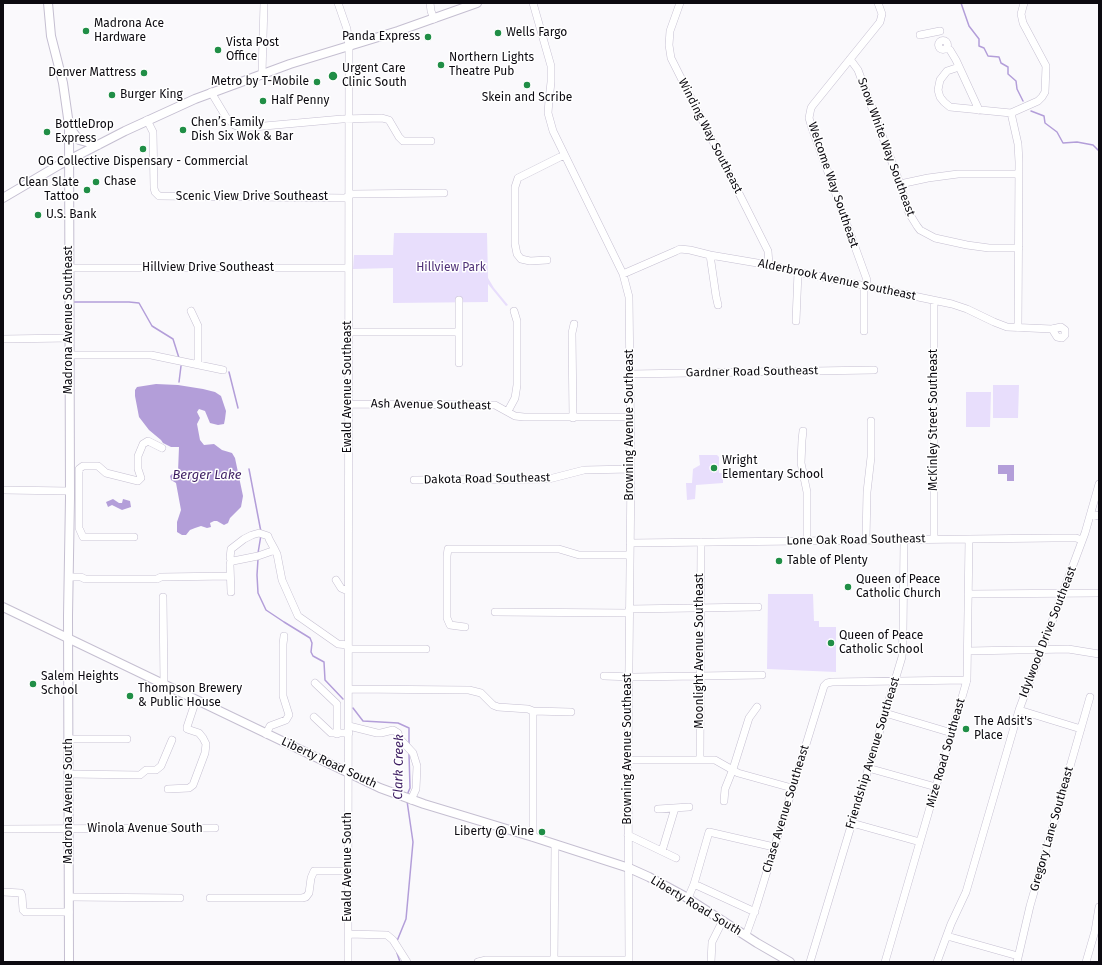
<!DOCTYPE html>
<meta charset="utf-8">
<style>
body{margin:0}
#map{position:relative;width:1102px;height:965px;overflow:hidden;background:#faf9fc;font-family:"Fira Sans",sans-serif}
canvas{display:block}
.frame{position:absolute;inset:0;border:4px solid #0c0a10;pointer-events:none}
</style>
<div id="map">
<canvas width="1102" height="965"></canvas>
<div class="frame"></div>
</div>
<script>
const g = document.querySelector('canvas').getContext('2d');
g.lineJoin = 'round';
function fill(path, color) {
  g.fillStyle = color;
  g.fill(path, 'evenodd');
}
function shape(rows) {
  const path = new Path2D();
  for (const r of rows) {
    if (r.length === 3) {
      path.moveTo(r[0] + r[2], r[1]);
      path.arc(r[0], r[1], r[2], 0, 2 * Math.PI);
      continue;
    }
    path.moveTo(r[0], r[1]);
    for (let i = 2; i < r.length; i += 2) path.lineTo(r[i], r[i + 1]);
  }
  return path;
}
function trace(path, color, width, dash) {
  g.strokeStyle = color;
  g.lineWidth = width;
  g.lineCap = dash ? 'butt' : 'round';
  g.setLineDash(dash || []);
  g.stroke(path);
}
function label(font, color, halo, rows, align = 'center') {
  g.font = font + ' "Fira Sans",sans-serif';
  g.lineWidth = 3;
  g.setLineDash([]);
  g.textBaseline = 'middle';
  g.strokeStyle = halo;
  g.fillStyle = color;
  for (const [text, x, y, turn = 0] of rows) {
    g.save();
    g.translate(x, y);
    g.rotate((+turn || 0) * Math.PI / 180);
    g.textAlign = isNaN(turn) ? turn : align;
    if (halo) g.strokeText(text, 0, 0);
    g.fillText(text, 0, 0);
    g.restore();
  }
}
const green = shape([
 [394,233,487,233,488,278,494,288,508,305,506,306,488,284,488,302,393,303,393,268,353,269,354,255,393,255],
 [993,385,1019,385,1018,418,993,418],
 [966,392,991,392,990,427,966,427],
 [699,455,717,455,719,457,719,473,723,473,723,483,696,485,695,499,687,500,686,483,692,483,693,469,700,465],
 [768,594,813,594,814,621,819,621,819,627,836,627,836,672,767,669]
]);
const water = shape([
 [156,384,178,385,203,389,215,392,221,396,226,411,225,419,224,424,218,425,210,423,205,411,199,409,197,412,200,418,197,424,200,440,204,445,214,444,222,450,232,453,235,458,243,496,241,507,230,518,228,523,224,525,217,521,214,521,210,523,211,527,207,528,201,526,195,528,190,530,186,535,182,535,177,532,177,522,181,510,176,483,171,480,170,476,172,474,177,474,178,472,179,447,171,447,163,443,161,440,149,430,139,417,135,396,135,390,137,387],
 [998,465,1014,465,1014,481,1007,481,1007,474,998,474],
 [113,499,119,503,122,503,123,499,130,501,131,507,122,510,112,505,108,507,106,502]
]);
const stream = shape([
 [961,3,969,26,979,39,979,46,984,48,988,56,999,57,1001,63,1008,67,1008,74,1016,81,1017,89,1023,101],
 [1031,111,1044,116,1045,123,1057,132,1063,143,1077,142,1093,145,1099,151],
 [73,302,129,302,139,303,152,326,173,339,179,358],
 [229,372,238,408],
 [179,382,181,366],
 [249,469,261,532],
 [258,553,261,535],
 [258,559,257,575,258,593,266,610,284,622,310,638,312,643,311,652,313,656,324,662,325,680,343,699],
 [353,708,363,721,398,723,409,728,409,744],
 [407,795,410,788,409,754],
 [397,941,406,919,413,842,407,801],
 [397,953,400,962]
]);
const minor = shape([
 [338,3,347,29,349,46,348,962],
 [430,3,431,11,434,19],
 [533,3,551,66,551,82,549,100,548,113,553,131,623,274,629,297,631,469,628,760,629,962],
 [680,3,670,31,669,45,671,58,768,251,769,265],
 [920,35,940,31],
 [943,45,4.5],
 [947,48,950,50,956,60,979,110],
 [850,59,858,70,900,184,909,213,917,226,920,230,935,238,967,245,989,248,1019,248],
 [959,67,947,71,940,80,938,90,940,97,944,102,950,107,1011,113,1038,101,1042,97,1045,92,1046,66,1023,23,1021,14,1024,3],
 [262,74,264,3],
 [211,92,226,117,234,125,242,128,342,119,382,118,389,120,399,137,403,141,431,141],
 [1011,113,1018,144,1019,162,1018,328],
 [147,120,153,132,154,188,155,192,159,196,345,198,352,194,444,193],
 [900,184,928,178,958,174,1019,174],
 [710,255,716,296,718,305],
 [547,260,530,261,521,259,517,254,515,244,515,187,518,178,564,155],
 [69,268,348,268],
 [623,274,676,251,680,249,690,250,710,255,769,265,798,272,952,304,967,309,994,322,1007,327,1052,329,1061,327,1065,330,1065,335,1062,338,1057,337,1052,329],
 [459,300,459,363],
 [191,311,198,326,198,365],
 [796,321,798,272],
 [864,331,864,291,867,280,812,128,809,118,811,108,813,105,880,22,882,14,878,3],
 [348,332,459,332],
 [3,339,69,338],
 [70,355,151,355,223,370],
 [630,374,874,370],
 [348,404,495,405,515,416,524,417,630,417],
 [508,411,515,398,517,385,517,321,514,311],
 [573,418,572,333,574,324],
 [803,431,802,440,801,463,807,492,807,541],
 [414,480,549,479,584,470,631,469],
 [3,490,70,491],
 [1091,514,1099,516],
 [134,537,83,537,79,528,79,469,83,466,98,466,106,473,138,481,141,478,138,469,138,456,143,444,148,441,162,448],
 [934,539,934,301],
 [866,540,867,492,871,457,871,421],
 [630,543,1053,538,1076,538,1082,540],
 [275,550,258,556,233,561,230,558,231,549,244,539,252,535,259,533,268,536,269,539,275,550,277,554,282,580,298,616,338,644,348,645],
 [69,577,81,577,85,579,157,579,161,577,230,576],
 [336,580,341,588,348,591],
 [231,592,230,565,231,560],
 [968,594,1099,593],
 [163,597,164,685],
 [629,609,758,607],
 [495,612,629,613],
 [465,627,450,625,447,618,447,556,448,549,559,549,579,555,629,555],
 [348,649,426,649],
 [968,651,1068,649,1099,654],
 [604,676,634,677,762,675],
 [315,683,337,704,337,734],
 [349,689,469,690,481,693,493,705,498,707,528,709,533,711,571,712],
 [1019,710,1081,729],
 [885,713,952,733],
 [314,717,331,733,349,733],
 [349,726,377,733,381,733,393,730,398,733,400,739,413,753,417,766,416,789,411,800],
 [266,734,270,726,286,720,289,715,283,696,283,644,284,636],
 [69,739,127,739],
 [700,759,701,542],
 [628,760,715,760,738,773,792,788],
 [868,768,936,787],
 [69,774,140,775,146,770,156,770,161,766,172,740],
 [168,789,189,788,193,785,205,753,206,744,203,738,199,733,187,729,187,727,196,700],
 [724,801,725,789,733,769,749,718,757,707],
 [658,809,689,807],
 [852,823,920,842],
 [3,829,215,828],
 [628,835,676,858],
 [533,837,533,711],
 [662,851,675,808],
 [3,892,21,893,22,896,23,910,25,912,69,912],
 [69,897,180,898],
 [210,898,302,898,306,897,309,893,311,878,314,871,348,871],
 [688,898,694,884],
 [755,912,694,884,709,832,774,847],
 [348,934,387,935,393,940,407,962],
 [746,935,756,907,824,686,827,683,832,682,967,680],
 [947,936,1018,956],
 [478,962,486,960,629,960],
 [554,962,555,845],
 [711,962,712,942,723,920],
 [810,962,902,657,903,634,904,540],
 [885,962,967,680,969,539],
 [937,962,951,924,966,892,1019,710,1085,533,1099,484],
 [1017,962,1030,906,1090,697],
 [1086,962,1095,931,1099,907]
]);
const major = shape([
 [48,3,51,36,63,83,69,125,70,498,68,616,69,962],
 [69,127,79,140,98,145],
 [3,198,59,165,125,131,195,99,290,64,398,31,477,3],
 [3,607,380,788,424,804,533,837,629,868,649,877,684,896,757,943,790,962]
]);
const markers = [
 [86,31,4,"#208e46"],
 [498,33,4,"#208e46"],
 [428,37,4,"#208e46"],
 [218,50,4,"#208e46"],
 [441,65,4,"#208e46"],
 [144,73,4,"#208e46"],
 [333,76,5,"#208e46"],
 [317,82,4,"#208e46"],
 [527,85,4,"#208e46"],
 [112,95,4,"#208e46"],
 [263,101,4,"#208e46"],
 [183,130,4,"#208e46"],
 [47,132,4,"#208e46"],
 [143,149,4,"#208e46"],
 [96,182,4,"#208e46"],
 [87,190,4,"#208e46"],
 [38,215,4,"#208e46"],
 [714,468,4,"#208e46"],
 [779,561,4,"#208e46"],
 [848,587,4,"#208e46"],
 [831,643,4,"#208e46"],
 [33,684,4,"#208e46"],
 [130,696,4,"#208e46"],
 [966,729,4,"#208e46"],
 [542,832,4,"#208e46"]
];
const poiNames = [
 ["Madrona Ace",94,24],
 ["Hardware",94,38],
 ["Wells Fargo",506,33],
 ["Panda Express",420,37,"right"],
 ["Vista Post",226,43],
 ["Office",226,57],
 ["Northern Lights",449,58],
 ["Theatre Pub",449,72],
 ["Urgent Care",342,69],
 ["Clinic South",342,83],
 ["Denver Mattress",136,73,"right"],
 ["Metro by T-Mobile",309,82,"right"],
 ["Burger King",120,95],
 ["Skein and Scribe",527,98,"center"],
 ["Half Penny",271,101],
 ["Chen’s Family",191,123],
 ["Dish Six Wok & Bar",191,137],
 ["BottleDrop",55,125],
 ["Express",55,139],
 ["OG Collective Dispensary - Commercial",143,162,"center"],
 ["Chase",104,182],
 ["Clean Slate",79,183,"right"],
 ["Tattoo",79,197,"right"],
 ["U.S. Bank",46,215],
 ["Wright",722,461],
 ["Elementary School",722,475],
 ["Table of Plenty",787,561],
 ["Queen of Peace",856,580],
 ["Catholic Church",856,594],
 ["Queen of Peace",839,636],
 ["Catholic School",839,650],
 ["Salem Heights",41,677],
 ["School",41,691],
 ["Thompson Brewery",138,689],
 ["& Public House",138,703],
 ["The Adsit's",974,722],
 ["Place",974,736],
 ["Liberty @ Vine",534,832,"right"]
];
const streetNames = [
 ["Winding Way Southeast",710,136,63],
 ["Snow White Way Southeast",886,147,70],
 ["Welcome Way Southeast",833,185,71],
 ["Scenic View Drive Southeast",252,197],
 ["Hillview Drive Southeast",208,268],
 ["Alderbrook Avenue Southeast",837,280,12],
 ["Madrona Avenue Southeast",69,320,-90],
 ["Gardner Road Southeast",752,372,-1],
 ["Ewald Avenue Southeast",348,387,-90],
 ["Ash Avenue Southeast",431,405,1],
 ["McKinley Street Southeast",934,420,-90],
 ["Browning Avenue Southeast",630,425,-90],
 ["Dakota Road Southeast",487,479,-1],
 ["Lone Oak Road Southeast",856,540,-1],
 ["Idylwood Drive Southeast",1048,632,-69],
 ["Moonlight Avenue Southeast",700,651,-90],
 ["Browning Avenue Southeast",628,749,-90],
 ["Friendship Avenue Southeast",873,753,-73],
 ["Mize Road Southeast",946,753,-74],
 ["Liberty Road South",329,763,25],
 ["Madrona Avenue South",69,801,-90],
 ["Chase Avenue Southeast",786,809,-73],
 ["Winola Avenue South",145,829],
 ["Gregory Lane Southeast",1052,829,-74],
 ["Ewald Avenue South",348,867,-90],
 ["Liberty Road South",696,906,31]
];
const parkNames = [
 ["Hillview Park",451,268]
];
const waterNames = [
 ["Berger Lake",207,475],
 ["Clark Creek",399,767,-89]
];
fill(green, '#e8defc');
fill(water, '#b39ed9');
trace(stream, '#b39ed9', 1.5);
trace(minor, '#c5bfd1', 8);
trace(major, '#c5bfd1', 10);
trace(minor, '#fff', 7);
trace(major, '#fff', 8);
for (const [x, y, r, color] of markers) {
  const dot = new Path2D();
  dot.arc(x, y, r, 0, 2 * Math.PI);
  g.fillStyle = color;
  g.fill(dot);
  trace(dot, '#fff', 1.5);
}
label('12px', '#0c0a10', '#fff', poiNames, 'left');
label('12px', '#0c0a10', '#fff', streetNames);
label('12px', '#503178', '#fff', parkNames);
label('italic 13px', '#3d1d62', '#fff', waterNames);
</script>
